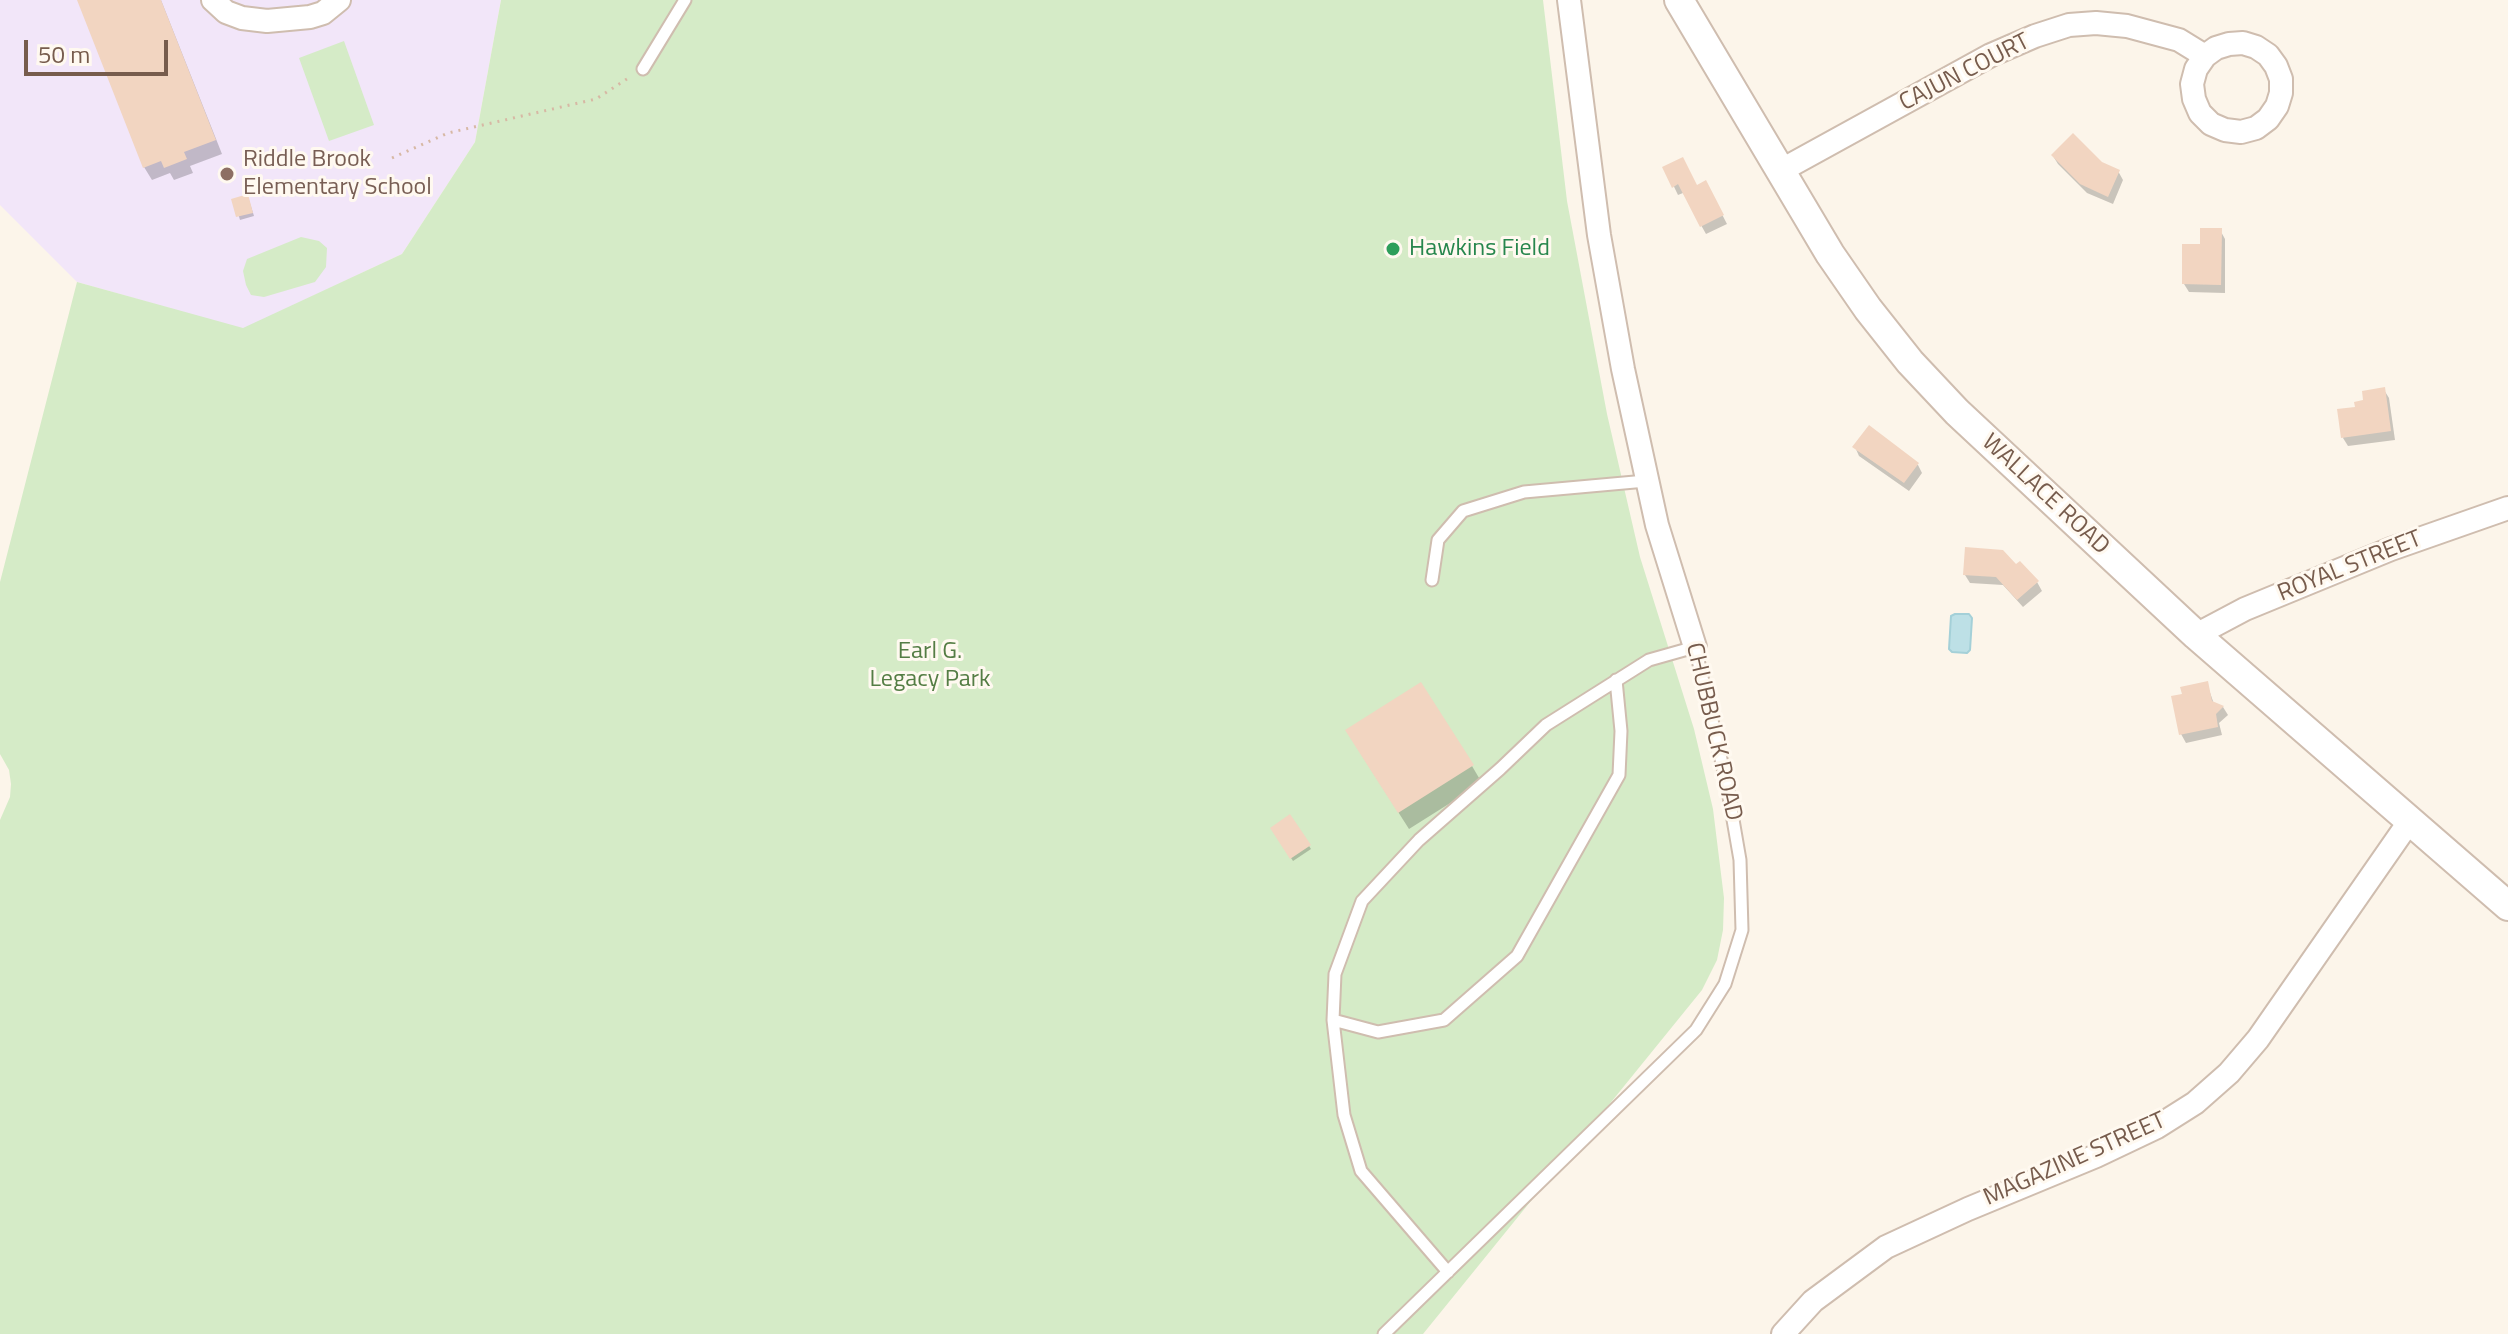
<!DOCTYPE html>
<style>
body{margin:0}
#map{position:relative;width:2508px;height:1334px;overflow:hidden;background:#fcf5ea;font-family:"Titillium Web",sans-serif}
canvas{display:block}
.scale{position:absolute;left:24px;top:40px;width:144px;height:36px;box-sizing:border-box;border:4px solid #775c4d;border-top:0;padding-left:10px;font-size:24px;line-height:28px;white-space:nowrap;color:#775c4d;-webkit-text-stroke:6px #fff9f0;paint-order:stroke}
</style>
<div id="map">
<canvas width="2508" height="1334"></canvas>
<div class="scale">50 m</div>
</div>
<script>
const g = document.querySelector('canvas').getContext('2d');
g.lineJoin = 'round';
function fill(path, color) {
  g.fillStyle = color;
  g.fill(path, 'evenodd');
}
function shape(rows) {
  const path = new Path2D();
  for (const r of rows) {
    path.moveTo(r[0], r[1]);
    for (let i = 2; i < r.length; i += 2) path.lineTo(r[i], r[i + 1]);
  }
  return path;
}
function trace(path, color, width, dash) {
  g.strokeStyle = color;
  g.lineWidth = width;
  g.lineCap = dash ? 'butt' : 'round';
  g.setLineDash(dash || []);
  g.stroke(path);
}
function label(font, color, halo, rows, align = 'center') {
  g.font = font + ' "Titillium Web",sans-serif';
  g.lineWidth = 6;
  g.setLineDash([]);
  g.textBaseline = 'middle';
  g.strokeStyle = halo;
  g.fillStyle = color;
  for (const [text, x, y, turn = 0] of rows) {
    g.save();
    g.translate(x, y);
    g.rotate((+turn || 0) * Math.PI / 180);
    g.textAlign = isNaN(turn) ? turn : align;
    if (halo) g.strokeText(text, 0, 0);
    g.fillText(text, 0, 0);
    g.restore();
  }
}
const education = shape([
 [0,0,501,0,475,142,402,254,243,329,77,282,0,205]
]);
const green = shape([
 [501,0,1543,0,1567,201,1607,414,1640,557,1694,729,1713,809,1724,898,1723,930,1717,960,1702,990,1423,1334,0,1334,0,820,10,797,11,784,9,770,0,754,0,582,77,282,243,328,402,254,475,142],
 [344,41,374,125,329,141,299,58],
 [301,237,319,241,327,248,326,267,315,282,264,297,251,295,246,285,243,271,247,259]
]);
const water = shape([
 [1955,614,1969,614,1972,618,1970,650,1967,653,1952,652,1949,649,1951,616,1955,614]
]);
const shadow = shape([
 [79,0,161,0,222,154,190,166,193,173,174,180,170,173,152,180,144,167],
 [2053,156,2101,163,2118,171,2123,180,2113,204,2087,193,2058,164],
 [1665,168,1697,187,1710,191,1727,224,1706,234,1683,193,1678,195],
 [234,200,249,200,254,216,240,220],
 [2220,230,2225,239,2225,293,2189,292,2184,284,2202,246],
 [2384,390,2389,398,2395,440,2348,446,2343,438,2357,408],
 [1855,447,1918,465,1922,473,1909,491,1859,456],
 [2016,567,2037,582,2042,591,2023,607,2003,585,1970,583,1965,575],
 [2207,684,2214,704,2223,707,2228,715,2219,723,2222,735,2186,743,2181,734,2184,695],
 [1358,749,1472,766,1482,783,1409,829],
 [1290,817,1311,849,1293,861,1272,829]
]);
const building = shape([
 [77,0,161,0,216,140,184,152,187,159,164,168,161,161,143,168],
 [2073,133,2102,162,2120,170,2108,197,2080,184,2051,155],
 [1683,157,1697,185,1706,180,1724,215,1700,227,1678,184,1672,188,1662,167],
 [248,194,253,213,236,217,231,199],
 [2200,228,2222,228,2221,285,2182,284,2182,244,2200,244],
 [2385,387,2391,431,2341,438,2337,409,2355,407,2354,402,2363,400,2362,391],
 [1869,425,1919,463,1904,483,1852,447],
 [1965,547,2003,550,2016,564,2020,561,2039,581,2017,600,1996,577,1963,575],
 [2208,681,2212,701,2224,706,2216,714,2218,727,2179,735,2171,696,2182,694,2180,687],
 [1421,682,1474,765,1398,813,1345,730],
 [1290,814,1311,845,1290,859,1270,828]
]);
const path = shape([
 [392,158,448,133,596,99,630,77]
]);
const service = shape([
 [643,69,685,0],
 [1432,580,1438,540,1463,511,1524,492,1646,481],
 [1333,1020,1378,1032,1444,1020,1517,956,1619,775,1621,731,1616,680],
 [1384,1334,1696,1030,1725,984,1742,930,1740,860,1727,785,1695,647,1649,660,1546,725,1500,769,1419,840,1362,901,1335,974,1333,1020,1344,1115,1361,1171,1448,1272]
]);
const minor = shape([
 [213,0,226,12,242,18,267,21,310,17,323,13,339,0],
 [1569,0,1599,235,1623,369,1657,525,1695,647],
 [1780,171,1991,55,2035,36,2069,25,2096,23,2127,26,2179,40,2205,56,2196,69,2192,84,2194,99,2200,113,2211,124,2225,130,2241,132,2256,128,2268,119,2277,106,2281,93,2281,79,2276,66,2268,55,2256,47,2243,43,2229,44,2216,48,2205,56],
 [2196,635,2245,609,2391,549,2508,508],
 [1783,1334,1813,1301,1886,1247,1968,1209,2096,1156,2157,1127,2195,1103,2229,1073,2258,1039,2409,822]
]);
const tertiary = shape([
 [1679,0,1830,254,1868,309,1910,362,1957,412,2196,635,2508,906]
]);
const markers = [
 [227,174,8,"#8d6e63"],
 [1393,249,8,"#2e9e5b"]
];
const streetNames = [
 ["CAJUN COURT",1965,73,-27],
 ["WALLACE ROAD",2045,495,43],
 ["ROYAL STREET",2350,567,-22],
 ["CHUBBUCK ROAD",1713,732,77],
 ["MAGAZINE STREET",2075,1160,-24]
];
const educationNames = [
 ["Riddle Brook",243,160],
 ["Elementary School",243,188]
];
const leisureNames = [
 ["Hawkins Field",1409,249]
];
const parkNames = [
 ["Earl G.",930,652],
 ["Legacy Park",930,680]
];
fill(education, '#f2e6f9');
fill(green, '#d5ebc7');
fill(water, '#bde0e6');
trace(water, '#a4d0d8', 2);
fill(shadow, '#0003');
fill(building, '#f2d5c1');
trace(service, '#cfbdaf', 15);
trace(minor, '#cfbdaf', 26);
trace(tertiary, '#cfbdaf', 32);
trace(path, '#d7b8a4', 3, [2, 6]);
trace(service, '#fff', 11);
trace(minor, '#fff', 22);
trace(tertiary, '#fff', 28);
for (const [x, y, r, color] of markers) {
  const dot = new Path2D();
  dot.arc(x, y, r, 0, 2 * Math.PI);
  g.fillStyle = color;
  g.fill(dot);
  trace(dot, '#fff9f0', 3);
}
label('24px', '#775c4d', '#fff9f0', streetNames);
label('24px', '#785e54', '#fff9f0', educationNames, 'left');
label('24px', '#27864d', '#fff9f0', leisureNames, 'left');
label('24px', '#547d44', '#fff9f0', parkNames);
</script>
